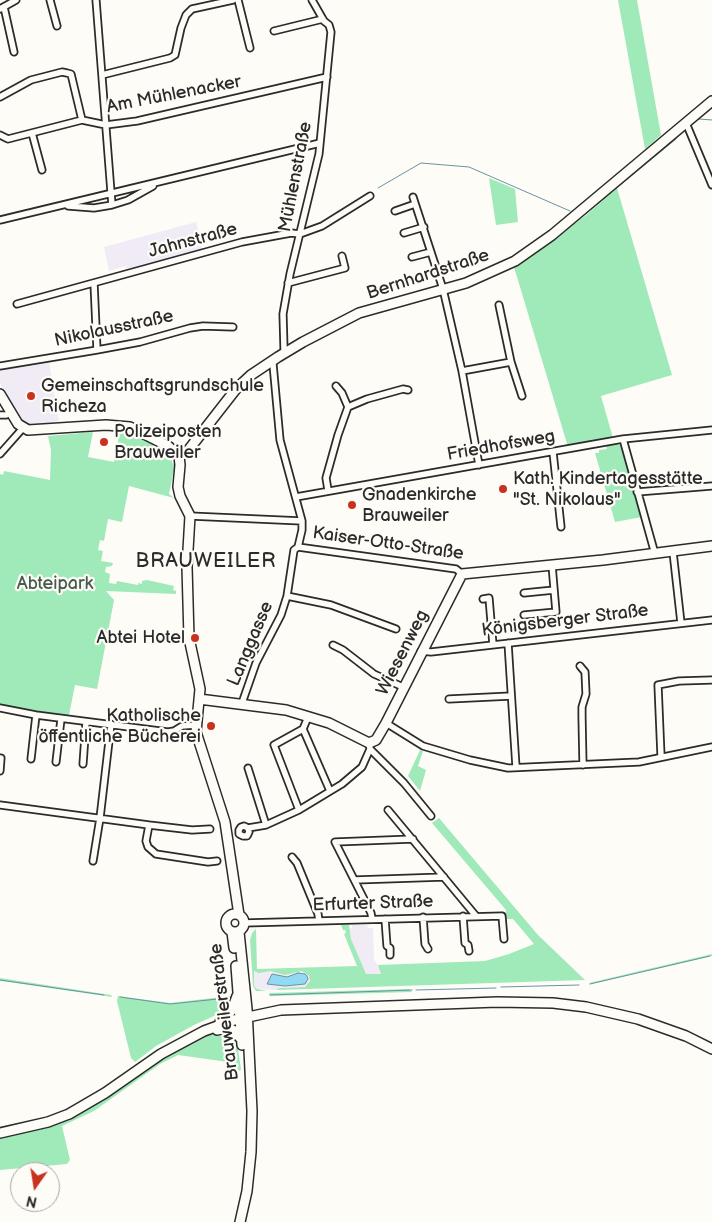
<!DOCTYPE html>
<meta charset="utf-8">
<style>
body{margin:0}
#map{position:relative;width:712px;height:1222px;overflow:hidden;background:#fdfcf7;font-family:"Balsamiq Sans",sans-serif}
canvas{display:block}
.north{position:absolute;left:10px;top:1162px;width:50px;height:50px;box-sizing:border-box;background:#fdfcf7;border:1px solid #a9a8a5;border-radius:50%;rotate:193deg;font-size:14px;font-weight:700;line-height:20px;text-align:center;color:#2b2b2b}
.north::after{content:'';display:block;margin:auto;width:18px;height:22px;background:#c8321e;clip-path:polygon(50% 0,100% 100%,50% 72%,0 100%)}
</style>
<div id="map">
<canvas width="712" height="1222"></canvas>
<div class="north">N</div>
</div>
<script>
const g = document.querySelector('canvas').getContext('2d');
g.lineJoin = 'round';
function fill(path, color) {
  g.fillStyle = color;
  g.fill(path, 'evenodd');
}
function shape(rows) {
  const path = new Path2D();
  for (const r of rows) {
    if (r.length === 3) {
      path.moveTo(r[0] + r[2], r[1]);
      path.arc(r[0], r[1], r[2], 0, 2 * Math.PI);
      continue;
    }
    path.moveTo(r[0], r[1]);
    for (let i = 2; i < r.length; i += 2) path.lineTo(r[i], r[i + 1]);
  }
  return path;
}
function trace(path, color, width, dash) {
  g.strokeStyle = color;
  g.lineWidth = width;
  g.lineCap = dash ? 'butt' : 'round';
  g.setLineDash(dash || []);
  g.stroke(path);
}
function label(font, color, halo, rows, align = 'center') {
  g.font = font + ' "Balsamiq Sans",sans-serif';
  g.lineWidth = 4.5;
  g.setLineDash([]);
  g.textBaseline = 'middle';
  g.strokeStyle = halo;
  g.fillStyle = color;
  for (const [text, x, y, turn = 0] of rows) {
    g.save();
    g.translate(x, y);
    g.rotate((+turn || 0) * Math.PI / 180);
    g.textAlign = isNaN(turn) ? turn : align;
    if (halo) g.strokeText(text, 0, 0);
    g.fillText(text, 0, 0);
    g.restore();
  }
}
const built = shape([
 [196,222,200,236,197,237,202,249,127,269,126,266,109,271,104,247],
 [49,361,59,421,34,425,28,424,21,420,0,383,0,370],
 [352,925,367,925,368,928,373,928,374,960,378,965,381,974,365,974,351,939,349,929,352,928],
 [254,971,270,971,285,975,302,971,308,974,310,981,307,986,303,987,279,988,276,990,257,989,254,986]
]);
const green = shape([
 [618,0,637,0,661,135,645,149],
 [489,178,515,189,518,222,496,225],
 [617,188,672,375,601,396,613,438,568,447,514,267,585,216],
 [120,431,138,435,165,450,172,456,172,463,175,464,169,494,174,498,129,486,122,522,108,519,104,541,100,540,98,550,103,551,101,561,113,563,112,566,106,567,105,572,110,574,109,583,116,584,117,581,138,585,138,583,142,584,142,581,147,580,174,586,173,590,176,591,176,594,106,591,114,600,97,689,75,685,69,715,33,711,0,704,0,474,3,475,4,471,50,480,51,450,48,436,93,432,88,457,114,462],
 [616,444,622,446,642,517,615,522,595,453,599,453,599,450,607,449,606,446],
 [420,750,423,751,418,766,426,770,420,791,408,776],
 [439,818,538,935,585,980,276,990,279,988,305,987,310,981,309,976,302,971,285,975,270,971,259,973,254,971,254,986,257,989,267,991,256,991,253,986,250,940,252,933,256,929,257,969,357,966,344,934,346,933,345,930,343,930,341,925,349,925,351,939,366,974,381,974,378,965,485,961,509,954,534,944,513,919,506,919,506,910,432,823],
 [712,954,712,956,591,984,589,983],
 [0,978,111,995,112,997,2,981,0,981],
 [409,989,412,992,270,996,269,993],
 [118,996,170,1003,231,996,228,1006,223,1012,194,1025,156,1046,135,1062,131,1058,117,1001],
 [227,1030,237,1043,241,1069,240,1071,228,1062,178,1055,160,1064,94,1111,62,1126,70,1160,67,1164,0,1170,0,1137,38,1128,144,1071,185,1045,205,1036]
]);
const water = shape([
 [298,973,305,974,307,976,308,979,305,984,285,986,267,984,272,974,287,977,298,973]
]);
const stream = shape([
 [699,119,712,120],
 [378,188,421,163,469,167,570,211],
 [585,214,676,139],
 [0,980,104,995],
 [590,984,710,956],
 [501,987,579,985],
 [416,990,496,988],
 [270,995,412,990],
 [120,997,170,1004,218,999]
]);
const street = shape([
 [50,0,57,26],
 [96,0,112,205],
 [238,0,250,48],
 [4,7,14,52],
 [0,9,16,0],
 [274,31,323,19],
 [102,75,170,58,175,55,181,28,186,15,192,9,233,0],
 [0,97,31,80,62,72,67,73,71,74,82,120],
 [686,123,712,185],
 [32,133,42,170],
 [0,135,8,139,82,120,106,125,137,121,327,77],
 [413,197,443,289,462,371,479,465],
 [68,206,94,208,112,205,128,200,153,186],
 [395,211,415,204],
 [0,220,320,143],
 [404,233,424,227],
 [300,234,322,226,370,196],
 [412,257,431,252],
 [94,283,97,350],
 [288,283,345,268,342,256],
 [17,304,242,242,291,233,300,234],
 [285,352,284,349,283,314,290,274,319,154,331,32,329,25,324,21,312,0],
 [511,362,522,396],
 [0,366,97,350,140,342,190,328,203,326,233,327],
 [462,371,511,362,499,305],
 [336,386,342,393,348,407],
 [0,415,6,415,11,413],
 [623,439,655,554],
 [553,452,561,527],
 [0,454,23,428],
 [328,490,326,478,338,435,348,407,367,399,403,389,408,390],
 [637,492,712,486],
 [296,497,623,439,712,430],
 [190,516,302,521],
 [298,547,456,569,462,574],
 [673,552,681,623],
 [524,593,554,590],
 [287,596,331,605,396,629],
 [483,599,489,598,493,645],
 [524,615,556,612,552,565],
 [508,643,516,767],
 [333,645,343,650,374,674,403,687],
 [421,651,431,652,712,620],
 [580,666,585,672,586,694,582,707,582,717,583,765],
 [449,699,511,696],
 [242,703,256,663,281,615,287,596,294,550,298,547,302,530,302,521,280,440,273,364,272,361],
 [0,708,36,715,168,732,174,731,182,726,196,725],
 [308,717,303,729,330,791],
 [386,723,423,746,470,760,508,768,639,762,712,747],
 [370,749,404,783,431,816],
 [661,756,658,685,679,681,712,680],
 [31,759,36,715],
 [56,762,61,719],
 [83,764,86,722],
 [248,768,266,825],
 [0,771,1,758],
 [0,805,149,825,192,830,210,829],
 [299,810,274,745,303,729],
 [388,810,476,916],
 [149,825,146,841,148,847,156,854,208,862,217,861],
 [248,828,249,832,247,836,243,836,239,834,239,830,241,827,244,826,248,828,266,825,299,810,342,784,362,767,370,749,369,743],
 [292,857,297,863,318,914,319,921],
 [93,861,100,818,111,724],
 [355,880,444,877],
 [463,916,465,943,468,945,469,951],
 [423,917,425,944,428,949],
 [372,919,371,913,335,842,413,839],
 [385,919,387,946,390,948,390,955],
 [244,923,502,916,504,939]
]);
const secondary = shape([
 [0,394,18,424,28,430,106,425,130,427,168,446,179,456],
 [179,456,186,453,190,448,236,389,251,375,278,357,303,342,359,313,466,283,515,261,552,235,712,101],
 [179,456,180,465,178,487,180,496,190,516,187,567,189,638,200,689,196,732,225,822,239,915],
 [199,699,286,710,329,723,369,743,376,740,386,723,462,574,603,560,712,546],
 [235,923,9],
 [232,932,234,948],
 [239,932,247,1009,252,1111,251,1152,247,1191,240,1222],
 [236,966,242,1045],
 [220,1022,232,1010,237,996],
 [217,1030,226,1028,233,1030,242,1040],
 [0,1133,48,1122,69,1114,105,1093,161,1054,204,1031,234,1020,281,1010,497,1002,553,1003,586,1007,638,1019,686,1036,712,1049]
]);
const markers = [
 [31,396,5,"#c8321e"],
 [104,442,5,"#c8321e"],
 [503,489,5,"#c8321e"],
 [352,505,5,"#c8321e"],
 [195,638,5,"#c8321e"],
 [211,726,5,"#c8321e"]
];
const streetNames = [
 ["Am Mühlenacker",174,95,-11],
 ["Mühlenstraße",296,177,-79],
 ["Jahnstraße",193,241,-15],
 ["Bernhardstraße",428,275,-18],
 ["Nikolausstraße",114,329,-12],
 ["Friedhofsweg",501,446,-10],
 ["Kaiser-Otto-Straße",388,544,8],
 ["Königsberger Straße",565,621,-7],
 ["Langgasse",251,644,-67],
 ["Wiesenweg",403,653,-63],
 ["Erfurter Straße",373,904,-2],
 ["Brauweilerstraße",225,1012,-97]
];
const poiNames = [
 ["Gemeinschaftsgrundschule",41,386],
 ["Richeza",41,407],
 ["Polizeiposten",114,432],
 ["Brauweiler",114,453],
 ["Kath. Kindertagesstätte",513,479],
 ["\"St. Nikolaus\"",513,500],
 ["Gnadenkirche",362,495],
 ["Brauweiler",362,516],
 ["Abtei Hotel",185,638,"right"],
 ["Katholische",201,716,"right"],
 ["öffentliche Bücherei",201,737,"right"]
];
const parkNames = [
 ["Abteipark",55,584]
];
const quarterNames = [
 ["BRAUWEILER",206,562]
];
fill(built, '#f1ebf6');
fill(green, '#a0eab9');
fill(water, '#92d9f3');
trace(water, '#6993a3', 1);
trace(stream, '#6993a3', 1);
trace(street, '#2b2b2b', 9);
trace(secondary, '#2b2b2b', 12);
trace(street, '#fdfcf7', 5.5);
trace(secondary, '#fdfcf7', 9);
for (const [x, y, r, color] of markers) {
  const dot = new Path2D();
  dot.arc(x, y, r, 0, 2 * Math.PI);
  g.fillStyle = color;
  g.fill(dot);
  trace(dot, '#fdfcf7', 2);
}
label('18px', '#2b2b2b', '#fdfcf7', streetNames);
label('18px', '#2b2b2b', '#fdfcf7', poiNames, 'left');
label('18px', '#485b4e', '#fdfcf7', parkNames);
g.letterSpacing = '1px';
label('20px', '#2b2b2b', '#fdfcf7', quarterNames);
g.letterSpacing = '0px';
</script>
